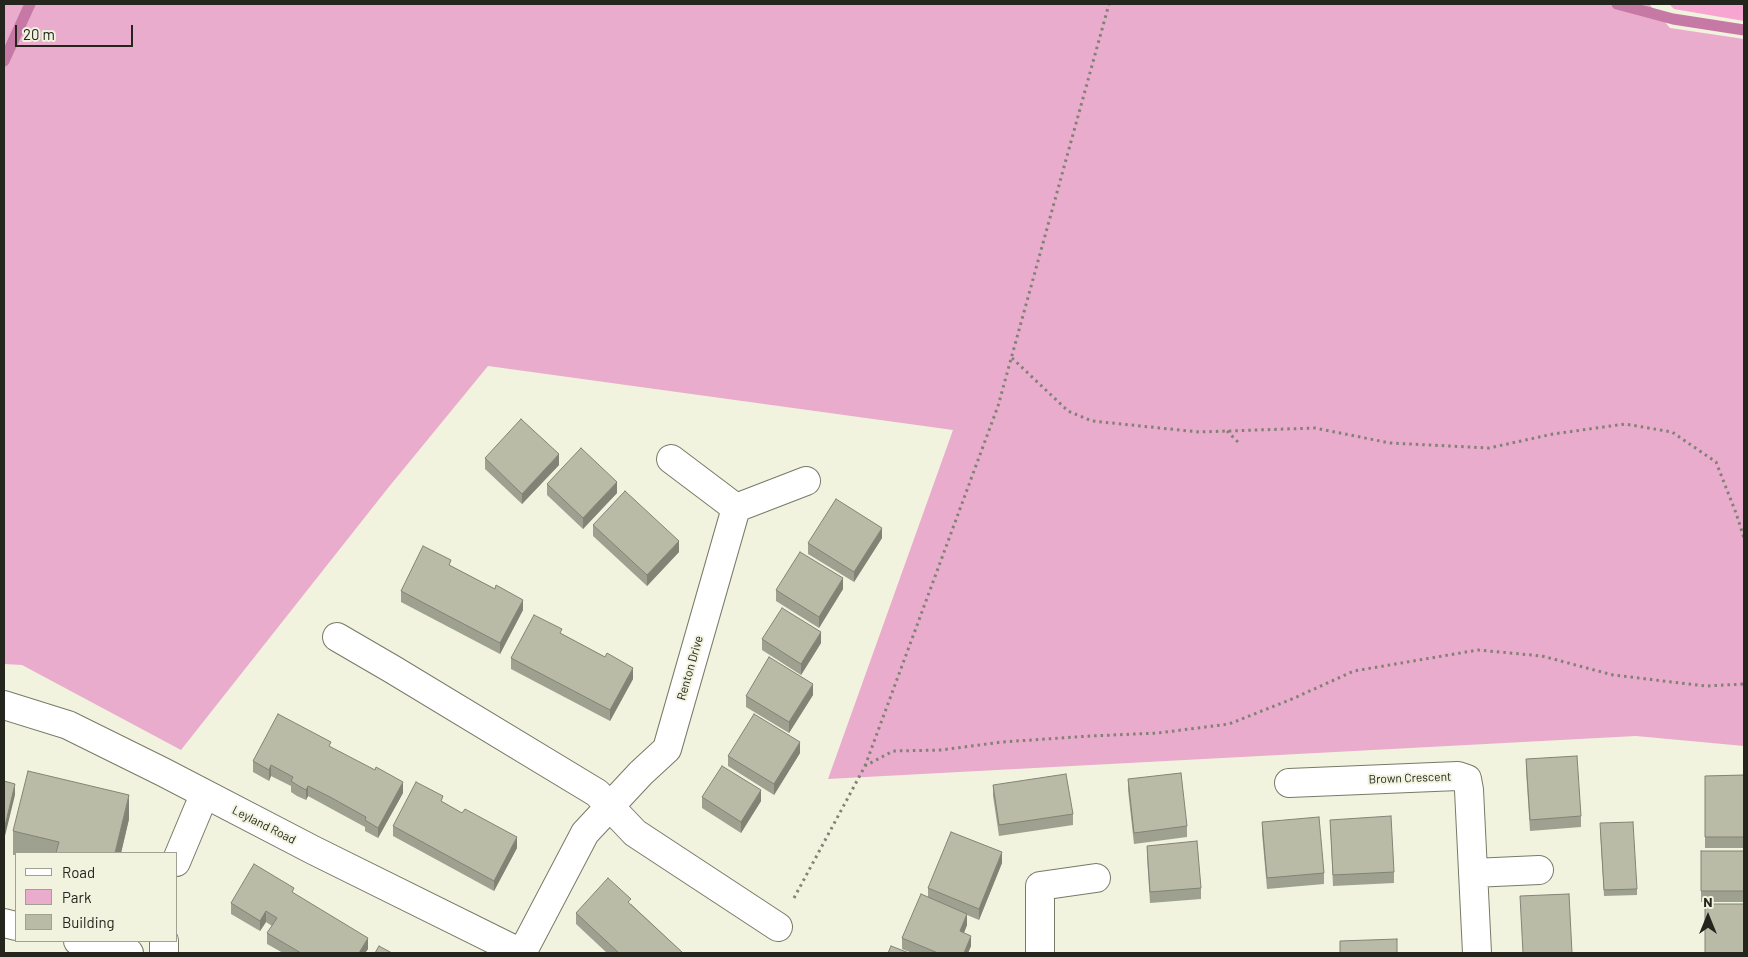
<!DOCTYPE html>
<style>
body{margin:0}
#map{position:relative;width:1748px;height:957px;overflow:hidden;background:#f1f3df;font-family:Barlow,sans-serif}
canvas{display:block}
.frame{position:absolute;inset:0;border:5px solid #24251d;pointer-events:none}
.legend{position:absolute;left:15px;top:852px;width:162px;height:90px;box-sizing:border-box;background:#f1f3df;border:1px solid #9fa191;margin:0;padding:6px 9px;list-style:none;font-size:15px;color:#24251d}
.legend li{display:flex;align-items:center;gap:10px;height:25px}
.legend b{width:25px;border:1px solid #9fa191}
.north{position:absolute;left:1683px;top:892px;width:50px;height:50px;-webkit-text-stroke:4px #f1f3df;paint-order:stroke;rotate:0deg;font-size:14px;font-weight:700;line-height:20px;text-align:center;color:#24251d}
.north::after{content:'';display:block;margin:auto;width:18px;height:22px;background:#24251d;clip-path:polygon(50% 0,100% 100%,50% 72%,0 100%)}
.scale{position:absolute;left:15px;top:25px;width:118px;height:22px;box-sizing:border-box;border:2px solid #24251d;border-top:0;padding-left:6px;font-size:15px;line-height:18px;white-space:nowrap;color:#24251d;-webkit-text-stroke:4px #f1f3df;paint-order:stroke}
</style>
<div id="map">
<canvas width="1748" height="957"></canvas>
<div class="frame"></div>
<ul class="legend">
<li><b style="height:6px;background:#fff"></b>Road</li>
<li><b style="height:14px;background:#eaaccd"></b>Park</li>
<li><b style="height:14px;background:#b9bba7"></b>Building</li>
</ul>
<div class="north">N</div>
<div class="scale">20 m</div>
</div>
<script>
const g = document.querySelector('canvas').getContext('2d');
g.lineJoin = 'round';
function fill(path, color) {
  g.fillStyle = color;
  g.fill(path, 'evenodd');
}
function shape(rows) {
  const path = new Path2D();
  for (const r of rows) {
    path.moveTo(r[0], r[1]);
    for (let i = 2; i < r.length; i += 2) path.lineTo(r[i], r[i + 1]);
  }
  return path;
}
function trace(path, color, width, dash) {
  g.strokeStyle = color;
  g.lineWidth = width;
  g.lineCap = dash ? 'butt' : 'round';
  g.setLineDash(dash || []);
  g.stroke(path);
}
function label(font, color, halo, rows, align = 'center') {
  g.font = font + ' Barlow,sans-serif';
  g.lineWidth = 4;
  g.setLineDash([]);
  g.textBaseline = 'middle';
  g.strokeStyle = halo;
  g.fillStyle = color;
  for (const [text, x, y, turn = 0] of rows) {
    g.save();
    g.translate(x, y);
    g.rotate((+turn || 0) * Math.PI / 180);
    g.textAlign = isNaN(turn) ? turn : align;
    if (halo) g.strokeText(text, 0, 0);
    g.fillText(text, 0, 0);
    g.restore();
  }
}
const green = shape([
 [4,4,1649,4,1670,28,1744,39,1744,746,1636,736,828,779,953,430,488,366,388,488,181,750,22,665,4,664]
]);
const forest = shape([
 [1669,4,1744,4,1744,21,1674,9]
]);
const stream = shape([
 [1617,4,1673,19,1744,30],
 [4,61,30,4]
]);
const path = shape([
 [1012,358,1068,411,1092,421,1199,432,1315,428,1390,443,1489,448,1553,434,1625,424,1672,432,1716,462,1736,513,1744,538],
 [1227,431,1240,444],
 [865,766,998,406,1109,4],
 [794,898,865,766,893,751,941,750,1002,742,1090,736,1158,733,1229,724,1292,699,1354,671,1478,650,1542,656,1613,675,1706,686,1744,684]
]);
const minor = shape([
 [671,459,736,508],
 [337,637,392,669,597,793,635,833,778,927],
 [4,705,68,725,163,772,313,850,521,953],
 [1289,783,1458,776,1467,779,1469,790,1477,953],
 [176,862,204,795],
 [1473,873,1539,870],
 [4,923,16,926],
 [78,941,129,953],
 [164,953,164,941],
 [522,953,585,833,641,773,667,749,736,508,806,481],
 [1040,953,1040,886,1096,878]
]);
const wall = shape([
 [485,458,559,465,522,504,485,469],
 [547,484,617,493,583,529,547,495],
 [593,525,679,552,647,586,593,536],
 [882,538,854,582,808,554,808,543],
 [451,566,495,589,523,610,500,654,401,602,401,591],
 [843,589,819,628,776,601,776,590],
 [562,634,605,657,633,679,610,721,511,669,511,658],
 [762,639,821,643,801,675,762,650],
 [813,695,789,733,746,707,746,696],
 [331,748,403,793,378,838,365,831,365,827,330,808,308,796,306,800,297,796,291,792,291,786,271,776,269,781,253,772,253,761],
 [800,753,774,795,728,766,728,756],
 [1526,759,1581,816,1581,827,1530,831,1526,770],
 [1744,775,1744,848,1705,848,1705,776],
 [1128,779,1187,826,1187,837,1134,844,1128,790],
 [993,785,1073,814,1073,825,999,836,993,796],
 [702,797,761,801,741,833,702,808],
 [443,802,517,848,494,891,393,836,393,826],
 [129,819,121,853,16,853,16,855,13,855,13,831],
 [1330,820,1394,872,1394,883,1333,886],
 [1262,822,1324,873,1324,884,1267,889,1262,833],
 [1600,829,1637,889,1637,895,1604,896],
 [1147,846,1201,888,1201,899,1150,903,1147,857],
 [1701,851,1744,851,1744,902,1701,902],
 [1002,863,979,920,967,915,967,925,964,933,971,946,968,953,912,953,902,949,902,938,928,897,928,888],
 [294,894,368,949,365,953,283,953,267,944,267,933,272,926,266,922,260,931,231,914,231,903],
 [631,904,683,953,607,953,576,924,576,913]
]);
const shadedWall = shape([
 [559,454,559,465,522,504,522,494],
 [617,482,617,493,583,529,583,518],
 [882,528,882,538,854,582,854,572],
 [679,541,679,552,647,586,647,575],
 [843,578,843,589,819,628,819,617],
 [523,600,523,610,500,654,500,643],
 [821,632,821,643,801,675,801,664],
 [633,668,633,679,610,721,610,710],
 [813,684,813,695,789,733,789,722],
 [800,742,800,753,774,795,774,784],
 [271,765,271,776,269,781,269,770],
 [403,782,403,793,378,838,378,828],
 [15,784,15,795,4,840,4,830],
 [308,786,308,796,306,800,306,790],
 [761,790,761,801,741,833,741,822],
 [129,795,129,819,121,853,115,853],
 [517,837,517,848,494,891,494,881],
 [1002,852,1002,863,979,920,979,909],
 [266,911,266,922,260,931,260,921],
 [967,914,967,925,960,942,960,931],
 [971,936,971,946,968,953,964,953],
 [368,938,368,949,365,953,359,953]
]);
const building = shape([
 [521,419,559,454,522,494,485,458,521,419],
 [581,448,617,482,583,518,547,484,581,448],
 [625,491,679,541,647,575,593,525,625,491],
 [836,499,882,528,854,572,808,543,836,499],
 [423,546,451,560,449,565,495,589,496,585,523,600,500,643,401,591,423,546],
 [800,552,843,578,819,617,776,590,800,552],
 [782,608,821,632,801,664,762,639,782,608],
 [534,615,562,629,560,633,605,657,607,653,633,668,610,710,511,658,534,615],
 [769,657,813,684,789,722,746,696,769,657],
 [278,714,331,742,329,746,375,770,376,767,403,782,378,828,365,820,366,817,330,797,308,786,306,790,297,785,291,781,293,777,271,765,269,770,253,761,278,714],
 [754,714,800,742,774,784,728,756,754,714],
 [1577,756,1581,816,1530,820,1526,759,1577,756],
 [722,766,761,790,741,822,702,797,722,766],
 [28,771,129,795,115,853,56,853,59,842,13,831,28,771],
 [1181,773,1187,826,1134,833,1128,779,1181,773],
 [1066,774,1073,814,999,825,993,785,1066,774],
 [1744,775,1744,837,1705,837,1705,776,1744,775],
 [4,781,15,784,4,830,4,781],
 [416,782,443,796,441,801,462,813,465,809,517,837,494,881,393,826,416,782],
 [1391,816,1394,872,1333,875,1330,820,1391,816],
 [1319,817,1324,873,1267,878,1262,822,1319,817],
 [1633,822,1637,889,1604,890,1600,823,1633,822],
 [951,832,1002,852,979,909,928,888,951,832],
 [1197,841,1201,888,1150,892,1147,846,1197,841],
 [1701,851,1744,851,1744,891,1701,891,1701,851],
 [254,864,294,888,292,892,368,938,359,953,301,953,267,933,277,918,266,911,260,921,231,903,254,864],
 [608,878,631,899,628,902,683,953,619,953,576,913,608,878],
 [921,894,967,914,960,931,971,936,964,953,938,953,902,938,921,894],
 [1569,894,1572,953,1523,953,1520,896,1569,894],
 [1705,904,1744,904,1744,953,1705,953,1705,904],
 [1397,939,1397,953,1340,953,1340,941,1397,939],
 [379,946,392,953,375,953,379,946],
 [891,946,909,953,888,953,891,946]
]);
const streetNames = [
 ["Renton Drive",690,668,-74],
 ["Brown Crescent",1410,778,-2],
 ["Leyland Road",264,825,27]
];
fill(green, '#eaaccd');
fill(forest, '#f7a6d2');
trace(stream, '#c679a4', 11);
trace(minor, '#787a67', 30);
trace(path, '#818275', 3, [2.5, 4]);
trace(minor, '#fff', 28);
fill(wall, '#9fa190');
fill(shadedWall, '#828375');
fill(building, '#b9bba7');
trace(building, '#828375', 1);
label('12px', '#24251d', '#f1f3df', streetNames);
</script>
